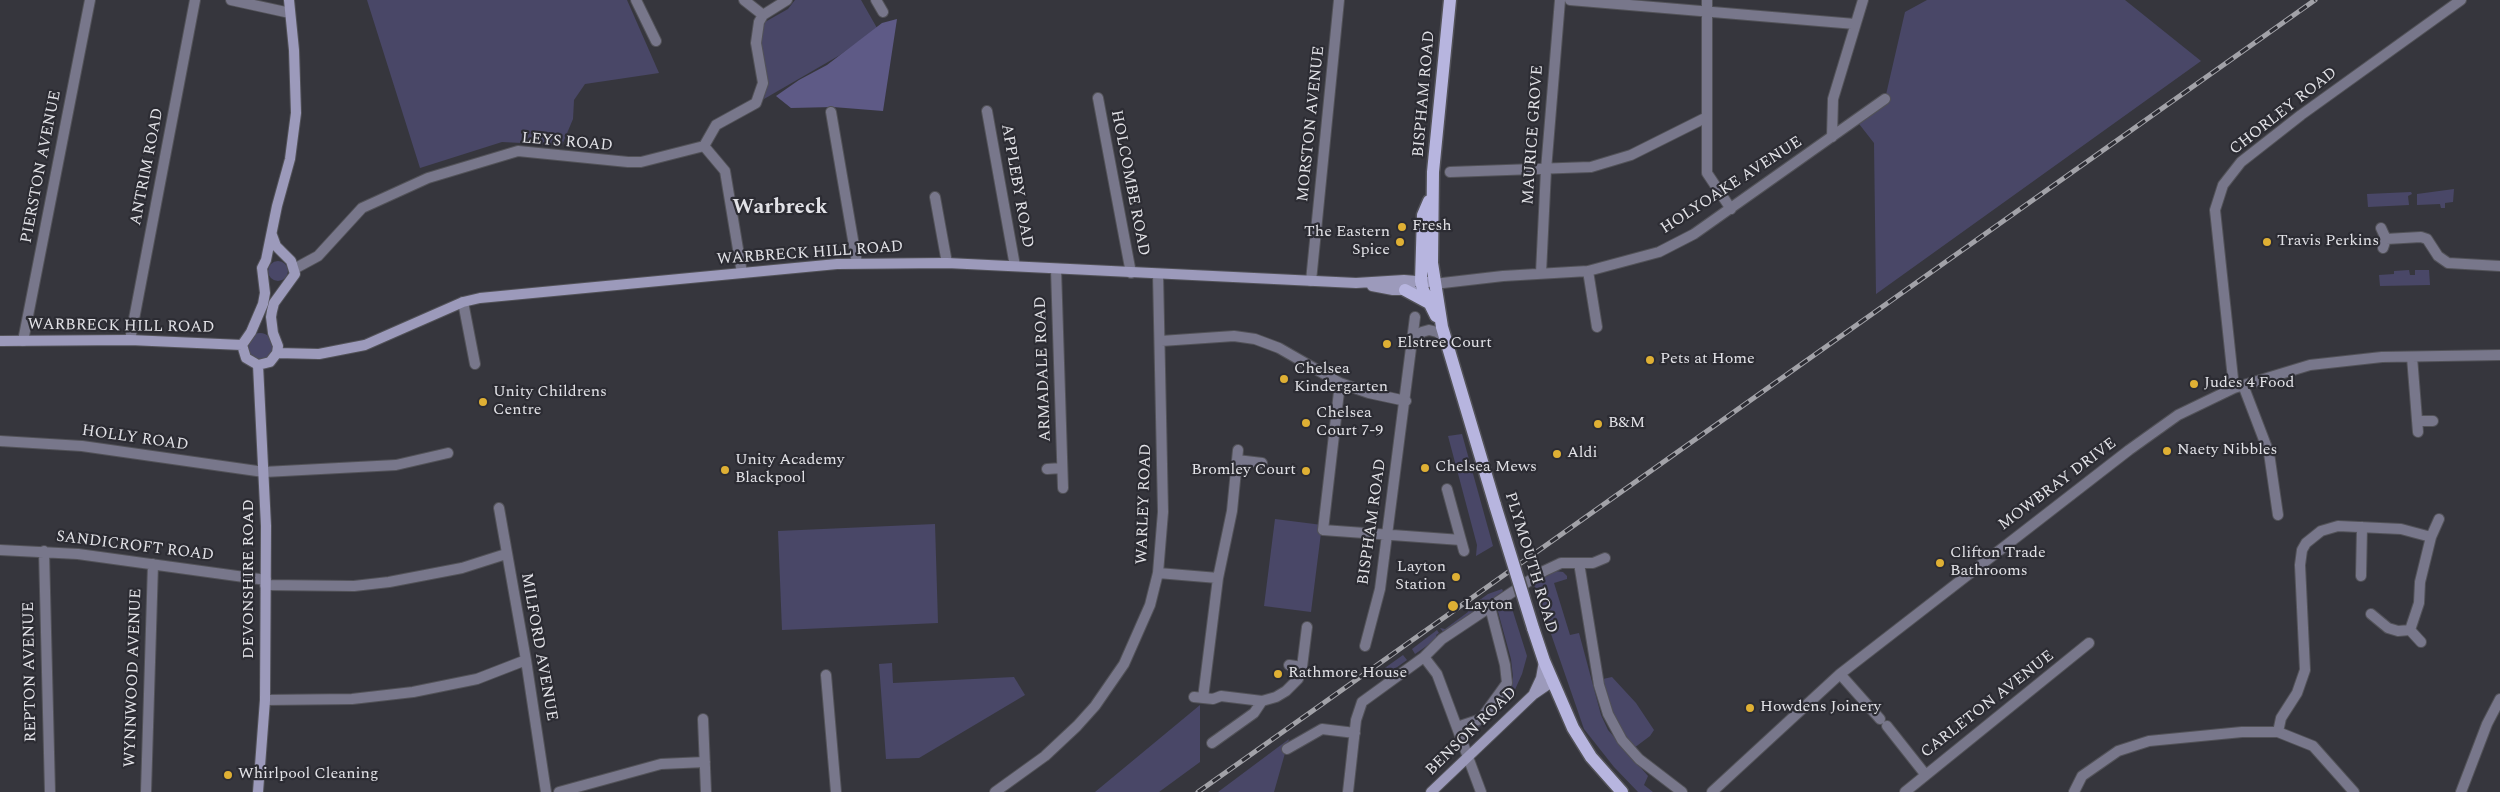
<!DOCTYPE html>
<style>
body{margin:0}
canvas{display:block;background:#36363d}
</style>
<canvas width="2500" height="792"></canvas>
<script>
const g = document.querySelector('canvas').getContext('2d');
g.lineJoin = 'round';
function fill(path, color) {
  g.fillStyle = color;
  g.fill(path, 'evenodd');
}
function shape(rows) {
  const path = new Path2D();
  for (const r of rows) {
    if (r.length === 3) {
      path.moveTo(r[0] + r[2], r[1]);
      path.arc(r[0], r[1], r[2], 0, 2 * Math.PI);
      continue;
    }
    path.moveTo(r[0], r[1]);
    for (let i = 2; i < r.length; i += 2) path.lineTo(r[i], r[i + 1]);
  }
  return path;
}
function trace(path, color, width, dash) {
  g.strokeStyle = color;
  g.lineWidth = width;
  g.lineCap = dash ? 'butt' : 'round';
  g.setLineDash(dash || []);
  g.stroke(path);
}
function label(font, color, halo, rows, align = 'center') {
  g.font = font + ' Spectral,serif';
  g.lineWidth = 4.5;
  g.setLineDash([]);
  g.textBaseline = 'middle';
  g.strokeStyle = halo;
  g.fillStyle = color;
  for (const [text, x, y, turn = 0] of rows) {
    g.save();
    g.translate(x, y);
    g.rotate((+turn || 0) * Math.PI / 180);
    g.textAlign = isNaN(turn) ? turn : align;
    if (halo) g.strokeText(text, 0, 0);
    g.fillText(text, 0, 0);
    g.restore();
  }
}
const green = shape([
 [367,0,627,0,659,73,585,84,574,100,573,119,562,145,502,142,420,168],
 [795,0,861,0,877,28,840,55,764,99,767,80,760,48,761,34,765,22,788,9],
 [1927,0,2125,0,2201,61,1876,294,1874,143,1856,120,1885,99,1905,12],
 [2454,189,2453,202,2445,203,2445,208,2441,208,2440,204,2417,205,2417,194],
 [2411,192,2412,194,2408,196,2409,205,2368,207,2367,194],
 [278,271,10],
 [2409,270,2410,275,2415,275,2415,270,2429,270,2430,285,2380,286,2379,275,2394,274,2394,271],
 [260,346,13],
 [1462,434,1493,546,1476,556,1477,545,1448,436],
 [1275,519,1322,525,1311,612,1264,606],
 [935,524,938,623,782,630,778,531],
 [1555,571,1563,572,1567,576,1567,579,1554,583,1570,635,1579,633,1601,715,1608,730,1648,776,1644,785,1653,792,1638,792,1614,767,1584,729,1533,582],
 [1502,589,1503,591,1444,633,1440,628,1445,629,1468,612,1467,609,1488,594],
 [1509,599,1527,656,1522,674,1513,694,1473,733,1471,731,1487,719,1511,684,1513,677,1511,659,1497,608],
 [1437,630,1439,633,1436,635,1438,638,1415,654,1412,649],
 [1403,655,1407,660,1379,680,1375,675],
 [892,663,893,683,1014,677,1025,695,919,758,886,759,879,664],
 [1612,677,1636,703,1654,730,1650,736,1634,748,1612,714,1603,679],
 [1200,705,1200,762,1159,792,1095,792],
 [1289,739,1274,792,1218,792]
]);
const forest = shape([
 [897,19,883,111,833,107,791,108,776,96,799,80,827,65,882,23]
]);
const street = shape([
 [231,0,290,13],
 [636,0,656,41],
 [744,0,763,15],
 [876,0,883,12],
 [1570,0,1855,24],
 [1707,0,1707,173,1731,209],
 [1098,98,1131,273],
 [987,111,1015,266],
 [831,112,857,263],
 [1832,137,1833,99,1863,0],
 [704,146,716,125,756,103,763,83,756,43,759,22,763,15,787,0],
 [1450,172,1591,167,1631,155,1707,117],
 [935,197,947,263],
 [2381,228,2386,239],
 [2383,248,2386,239,2421,237,2427,239,2438,256,2448,263,2500,266],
 [294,269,318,256,362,208,428,178,518,151,628,162,641,162,704,146,725,171,742,273],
 [1056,269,1063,488],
 [1588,271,1597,327],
 [1541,273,1546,170,1560,0],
 [1311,281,1339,0],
 [1434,284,1503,276,1588,271,1659,252,1694,234,1885,99],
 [463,302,475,364],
 [130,340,195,0],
 [23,341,90,0],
 [1161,341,1234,336,1255,339,1279,348,1340,383,1369,393,1406,401],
 [1413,342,1422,332,1429,330,1437,332,1445,338],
 [2412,357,2418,432],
 [1340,383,1323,530,1461,540],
 [2243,385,2269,453,2278,515],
 [2234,388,2215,210,2223,185,2241,162,2301,115,2461,0],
 [2417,421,2433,421],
 [0,441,82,446,264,472,396,465,448,453],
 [1237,460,1262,463],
 [1047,469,1062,468],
 [1447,489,1464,551],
 [499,508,526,660,546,792],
 [2431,537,2439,519],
 [0,550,78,554,266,580],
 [44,551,50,792],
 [1579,563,1599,685,1608,714,1622,740,1639,759,1682,792],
 [1158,573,1218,578],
 [2361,576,2362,527],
 [265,585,354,586,389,582,462,568,506,554],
 [2410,630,2421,642],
 [1365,646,1380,589,1415,317],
 [1424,657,1437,674,1481,792],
 [1289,665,1302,667],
 [1840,674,1880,719],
 [826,675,836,792],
 [1194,697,1213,699,1221,696,1262,701,1276,697,1286,691,1298,679,1302,667,1307,627],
 [1203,698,1218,578,1232,511,1238,450],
 [265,700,352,699,413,692,477,679,526,660],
 [703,719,706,792],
 [1887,726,1925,774],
 [1457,727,1481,719,1507,683,1505,665,1490,607],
 [2278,732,2281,718,2297,693,2305,670,2300,565,2302,550,2306,543,2321,531,2338,526,2401,529,2431,537,2420,582,2419,603,2410,630,2398,631,2388,628,2371,614],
 [1212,743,1254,713,1262,701],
 [1287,749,1322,729,1355,733],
 [146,792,153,564],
 [559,792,661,764,705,762],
 [995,792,1045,756,1077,726,1095,706,1124,664,1150,605,1158,573,1163,512,1158,274],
 [1348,792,1356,720,1362,702,1424,657,1442,639,1544,571,1561,563,1593,563,1605,558],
 [1712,792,1840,674,2129,450,2178,415,2234,388,2310,365,2382,357,2500,355],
 [1905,792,2089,643],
 [2074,792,2082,776,2118,751,2149,741,2242,732,2278,732,2313,746,2354,792],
 [2461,792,2487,724,2500,699]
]);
const secondary = shape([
 [272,235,276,246,291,261,295,274,274,303,272,311,271,317,273,333,278,346,277,353,270,362,258,365,246,358,242,345,251,332,263,304,265,293,262,268,266,260,277,206,290,159,296,113,294,50,289,0],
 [1372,286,1393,290,1412,290],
 [0,341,130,340,242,345],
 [277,353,319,354,365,345,463,302,480,298,837,264,947,263,1356,283,1404,280,1428,282],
 [258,365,266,526,265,700,258,792],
 [1534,693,1541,678,1544,661],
 [1431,792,1534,694,1553,681]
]);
const primary = shape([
 [1450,0,1433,172,1432,263,1442,327,1495,505],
 [1429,201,1423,215,1421,281,1423,290,1436,316],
 [1405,290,1429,303],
 [1533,628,1544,661,1573,728,1591,757,1622,792]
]);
const rail = shape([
 [1198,792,2315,0]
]);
const primaryBridge = shape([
 [1495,505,1533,628]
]);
const markers = [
 [1402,227,5,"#dfb034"],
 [1400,242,5,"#dfb034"],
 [2267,242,5,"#dfb034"],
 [1387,344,5,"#dfb034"],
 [1650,360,5,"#dfb034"],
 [1284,379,5,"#dfb034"],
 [2194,384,5,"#dfb034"],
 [483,402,5,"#dfb034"],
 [1306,423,5,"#dfb034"],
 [1598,424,5,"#dfb034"],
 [2167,451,5,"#dfb034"],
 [1557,454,5,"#dfb034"],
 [1425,468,5,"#dfb034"],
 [725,470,5,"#dfb034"],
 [1306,471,5,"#dfb034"],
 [1940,563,5,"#dfb034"],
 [1456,577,5,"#dfb034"],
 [1453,606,6,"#dfb034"],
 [1278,674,5,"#dfb034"],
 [1750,708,5,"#dfb034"],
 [228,775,5,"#dfb034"]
];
const streetNames = [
 ["BISPHAM ROAD",1425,94,-85],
 ["CHORLEY ROAD",2284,112,-38],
 ["MORSTON AVENUE",1312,124,-84],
 ["MAURICE GROVE",1534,135,-86],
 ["LEYS ROAD",567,143,5],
 ["PIERSTON AVENUE",42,167,-79],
 ["ANTRIM ROAD",148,167,-79],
 ["HOLCOMBE ROAD",1129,183,79],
 ["APPLEBY ROAD",1016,186,80],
 ["HOLYOAKE AVENUE",1732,186,-33],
 ["WARBRECK HILL ROAD",810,254,-4],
 ["WARBRECK HILL ROAD",121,327,1],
 ["ARMADALE ROAD",1044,369,-92],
 ["HOLLY ROAD",135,439,8],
 ["MOWBRAY DRIVE",2058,485,-37],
 ["WARLEY ROAD",1145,504,-88],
 ["BISPHAM ROAD",1373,522,-82],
 ["SANDICROFT ROAD",135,547,7],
 ["PLYMOUTH ROAD",1530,563,73],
 ["DEVONSHIRE ROAD",250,579,-90],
 ["MILFORD AVENUE",538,647,80],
 ["REPTON AVENUE",31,672,-91],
 ["WYNNWOOD AVENUE",134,678,-88],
 ["CARLETON AVENUE",1988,705,-38],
 ["BENSON ROAD",1472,732,-44]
];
const poiNames = [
 ["Fresh",1412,227],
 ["The Eastern",1390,233,"right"],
 ["Spice",1390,251,"right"],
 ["Travis Perkins",2277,242],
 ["Elstree Court",1397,344],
 ["Pets at Home",1660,360],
 ["Chelsea",1294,370],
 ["Kindergarten",1294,388],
 ["Judes 4 Food",2204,384],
 ["Unity Childrens",493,393],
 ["Centre",493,411],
 ["Chelsea",1316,414],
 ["Court 7-9",1316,432],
 ["B&M",1608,424],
 ["Naety Nibbles",2177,451],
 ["Aldi",1567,454],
 ["Unity Academy",735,461],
 ["Blackpool",735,479],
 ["Chelsea Mews",1435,468],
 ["Bromley Court",1296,471,"right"],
 ["Clifton Trade",1950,554],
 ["Bathrooms",1950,572],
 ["Layton",1446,568,"right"],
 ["Station",1446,586,"right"],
 ["Layton",1464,606],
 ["Rathmore House",1288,674],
 ["Howdens Joinery",1760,708],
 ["Whirlpool Cleaning",238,775]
];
const districtNames = [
 ["Warbreck",780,209]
];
fill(green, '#494767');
fill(forest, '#5e5a86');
trace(street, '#525258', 12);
trace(secondary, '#525258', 12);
trace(primary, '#525258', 15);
trace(street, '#78778b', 10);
trace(secondary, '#9c9abb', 10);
trace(primary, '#b7b5df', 12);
trace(rail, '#a2a2a8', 5);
trace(rail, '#2c2c33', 3, [9]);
trace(primaryBridge, '#525258', 15, []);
trace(primaryBridge, '#b7b5df', 12);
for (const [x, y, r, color] of markers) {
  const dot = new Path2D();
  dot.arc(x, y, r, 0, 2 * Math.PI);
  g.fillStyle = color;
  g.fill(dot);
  trace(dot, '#2c2c33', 2);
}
label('16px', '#e2e2e7', '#2c2c33', streetNames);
label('16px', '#e2e2e7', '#2c2c33', poiNames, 'left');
label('bold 21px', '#e2e2e7', '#2c2c33', districtNames);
</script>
